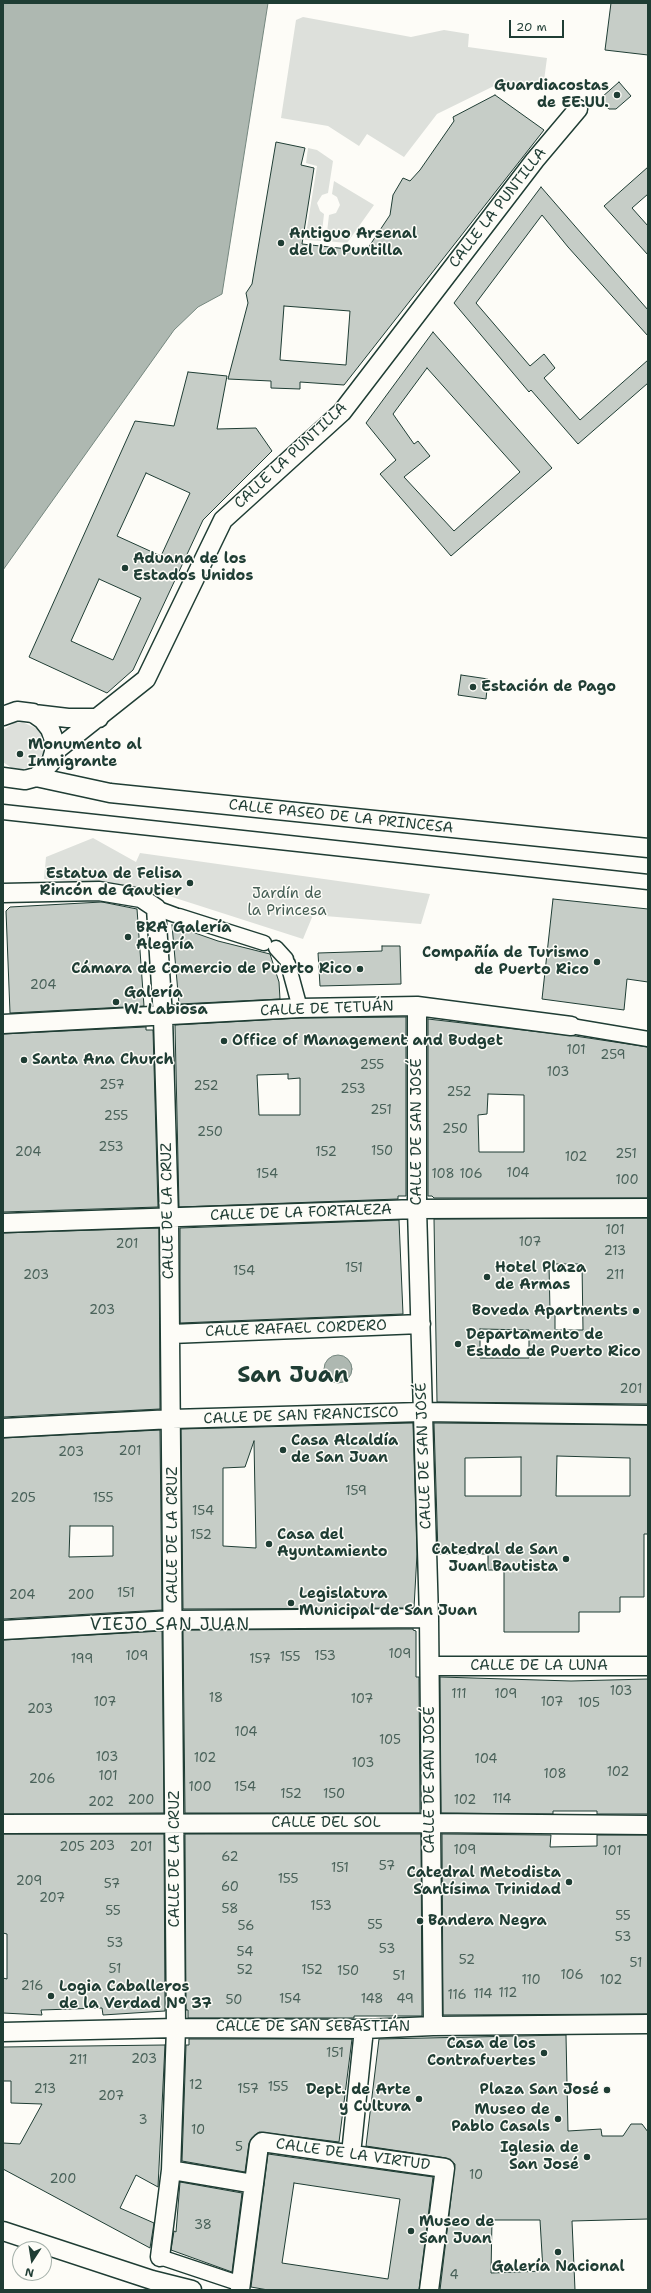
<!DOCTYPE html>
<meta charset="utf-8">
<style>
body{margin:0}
#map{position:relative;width:651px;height:2293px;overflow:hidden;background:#fdfcf7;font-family:"Shantell Sans",sans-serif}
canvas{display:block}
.frame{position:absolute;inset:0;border:4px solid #1f3d34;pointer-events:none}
.north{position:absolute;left:12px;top:2241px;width:40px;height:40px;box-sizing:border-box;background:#fdfcf7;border:1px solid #a4b0a9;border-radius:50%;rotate:192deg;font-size:11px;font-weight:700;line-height:16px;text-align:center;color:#1f3d34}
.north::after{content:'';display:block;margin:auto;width:14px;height:18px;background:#1f3d34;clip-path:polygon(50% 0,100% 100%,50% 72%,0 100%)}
.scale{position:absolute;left:509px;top:20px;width:55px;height:18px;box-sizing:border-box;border:2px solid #1f3d34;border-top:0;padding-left:5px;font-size:12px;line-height:14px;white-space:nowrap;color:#1f3d34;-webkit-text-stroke:3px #fdfcf7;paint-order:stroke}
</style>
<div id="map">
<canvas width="651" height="2293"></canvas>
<div class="frame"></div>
<div class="north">N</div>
<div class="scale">20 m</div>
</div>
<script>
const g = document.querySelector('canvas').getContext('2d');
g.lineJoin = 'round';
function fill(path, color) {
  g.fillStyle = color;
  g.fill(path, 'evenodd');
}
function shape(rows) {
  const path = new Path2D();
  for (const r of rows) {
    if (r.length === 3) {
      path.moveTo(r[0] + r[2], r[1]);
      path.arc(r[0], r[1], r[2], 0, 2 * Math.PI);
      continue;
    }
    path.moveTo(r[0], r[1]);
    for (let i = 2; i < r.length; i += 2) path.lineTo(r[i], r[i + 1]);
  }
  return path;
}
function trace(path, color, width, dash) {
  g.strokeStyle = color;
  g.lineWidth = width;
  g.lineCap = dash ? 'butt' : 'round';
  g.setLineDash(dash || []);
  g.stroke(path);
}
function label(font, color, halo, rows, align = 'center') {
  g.font = font + ' "Shantell Sans",sans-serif';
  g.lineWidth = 3;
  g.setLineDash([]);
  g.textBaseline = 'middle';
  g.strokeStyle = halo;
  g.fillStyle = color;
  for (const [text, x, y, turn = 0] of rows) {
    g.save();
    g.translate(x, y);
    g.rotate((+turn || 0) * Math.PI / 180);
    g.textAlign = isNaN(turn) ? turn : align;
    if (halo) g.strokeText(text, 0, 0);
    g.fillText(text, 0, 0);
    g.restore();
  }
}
const green = shape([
 [303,17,411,37,444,30,469,34,468,47,547,58,543,88,496,85,437,114,404,157,367,134,359,146,328,126,281,118,296,20],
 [308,148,317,150,333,161,328,193,322,195,317,203,320,211,324,214,321,241,305,240,317,166,306,163],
 [334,181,374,205,347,243,326,241,329,215,336,213,340,205,337,197,332,194],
 [22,722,36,728,41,735,44,751,36,764,21,770,13,769,3,762,3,730,14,723],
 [93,838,136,862,140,853,430,894,421,924,313,915,303,939,141,887,44,879,46,857]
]);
const water = shape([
 [3,3,268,3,222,294,198,307,174,330,3,570,3,3],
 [338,1369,14]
]);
const building = shape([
 [611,3,648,3,648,55,605,50,611,3],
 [619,82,631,96,616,109,609,109,602,103,602,97,619,82],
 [495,95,544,130,344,385,300,382,300,389,271,388,271,381,228,379,248,303,246,293,252,284,276,142,305,148,301,165,314,168,302,244,366,251,390,215,393,195,403,178,410,181,420,170,454,121,453,117,495,95],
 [284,306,350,311,346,365,280,360,284,306],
 [648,167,648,194,632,208,648,226,648,255,604,206,648,167],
 [541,187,648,310,648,336,568,247,542,215,476,303,530,366,544,354,555,368,544,378,580,420,648,360,648,383,578,444,531,390,529,392,454,303,541,187],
 [433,332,552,468,451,556,380,474,396,460,366,423,433,332],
 [427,368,520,472,454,531,404,477,430,456,418,441,414,444,393,414,427,368],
 [188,372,227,376,217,429,256,428,272,451,203,520,133,670,107,693,29,657,135,421,174,426,188,372],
 [146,473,190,493,161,556,117,536,146,473],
 [99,579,141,598,113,660,71,641,99,579],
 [461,675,488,679,486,699,458,695,461,675],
 [553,899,648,909,648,982,627,979,624,1010,542,999,553,899],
 [102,902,137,909,144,1006,10,1013,6,911,10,907,102,902],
 [172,925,218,941,270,954,279,982,280,999,179,1004,172,925],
 [382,946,400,946,401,984,320,986,318,953,382,951,382,946],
 [406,1017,406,1196,398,1196,398,1199,179,1207,175,1025,300,1018,406,1017],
 [288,1074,288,1079,300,1078,300,1115,259,1115,257,1075,288,1074],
 [428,1019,575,1036,648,1047,648,1198,434,1198,432,1196,428,1196,428,1019],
 [488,1094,524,1095,524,1152,479,1152,478,1115,487,1114,488,1094],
 [146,1027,146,1030,153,1030,158,1207,3,1212,3,1034,146,1027],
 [648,1218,648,1404,437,1402,434,1219,648,1218],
 [549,1264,582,1264,583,1330,555,1330,555,1311,550,1311,549,1264],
 [480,1329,529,1330,529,1358,480,1358,480,1329],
 [399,1220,403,1314,180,1323,180,1228,399,1220],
 [159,1228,160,1409,3,1417,3,1233,159,1228],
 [413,1423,417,1554,414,1608,183,1609,181,1429,413,1423],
 [254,1441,256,1548,223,1546,223,1468,245,1467,254,1441],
 [434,1423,648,1425,648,1534,644,1534,644,1597,620,1597,620,1612,579,1612,579,1632,504,1632,504,1570,488,1570,488,1554,438,1554,434,1423],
 [557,1456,630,1458,630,1496,556,1496,557,1456],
 [521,1457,521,1496,465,1496,465,1458,521,1457],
 [160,1430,162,1610,3,1619,3,1438,160,1430],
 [70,1526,113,1526,113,1556,69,1557,70,1526],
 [413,1629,413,1630,416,1631,416,1677,419,1677,420,1813,185,1813,183,1630,413,1629],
 [162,1631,164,1813,3,1814,3,1640,162,1631],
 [440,1677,571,1681,648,1679,648,1814,597,1814,597,1811,553,1811,553,1814,441,1813,440,1677],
 [3,1834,164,1834,165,2011,103,2015,102,2008,41,2010,42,2015,3,2013,3,1978,7,1979,7,1934,3,1933,3,1834],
 [185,1834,421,1834,422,2016,354,2016,354,2018,188,2018,188,2010,186,2010,185,1834],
 [442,1834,551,1835,550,1847,597,1846,597,1835,648,1835,648,2014,443,2015,442,1834],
 [566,2035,568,2131,601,2129,602,2136,623,2136,631,2124,642,2124,648,2132,648,2219,572,2221,575,2290,440,2290,455,2164,446,2158,366,2146,379,2039,566,2035],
 [492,2220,540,2220,543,2271,491,2273,492,2220],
 [189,2039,352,2039,339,2142,259,2132,252,2138,249,2143,245,2172,182,2161,186,2045,189,2045,189,2039],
 [165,2045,158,2187,136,2175,120,2208,154,2223,150,2248,3,2169,3,2143,20,2144,42,2104,11,2103,11,2081,3,2081,3,2047,165,2045],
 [268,2154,433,2177,419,2290,268,2290,251,2287,268,2154],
 [294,2183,400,2199,388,2279,282,2263,294,2183],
 [180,2182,242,2193,232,2272,171,2250,174,2231,176,2232,180,2182]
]);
const pedestrian = shape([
 [3,812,648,882],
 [156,908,175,915],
 [179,916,264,943],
 [276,948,286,959],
 [288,964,300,1008],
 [571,1026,648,1039],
 [160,2257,241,2284]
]);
const minor = shape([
 [34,714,68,718,99,718],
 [3,716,17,711,33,713,43,720,50,729,54,740,54,752,51,762,44,770,36,777,25,780,3,777],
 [54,752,146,679,223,520,342,412,535,160,578,109],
 [36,777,110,793,648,848],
 [3,893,99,891,141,898,156,908,163,1017,169,1219,176,2028,171,2170,160,2257],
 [417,1006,417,1209,429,1618,433,2026],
 [3,1024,300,1008,417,1006,571,1026],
 [3,1223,417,1209,648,1208],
 [171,1334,421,1324],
 [3,1428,172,1419,422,1412,648,1415],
 [3,1630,173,1620,429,1618],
 [430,1666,648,1666],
 [3,1824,430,1823,648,1825],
 [3,2032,176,2028,364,2029,433,2026,648,2024],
 [351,2154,364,2029],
 [171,2170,254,2184],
 [3,2231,152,2280,192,2290],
 [240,2290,259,2145,262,2142,445,2168,429,2290]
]);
const markers = [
 [617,95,4,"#1f3d34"],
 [281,243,4,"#1f3d34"],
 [125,568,4,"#1f3d34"],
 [473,687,4,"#1f3d34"],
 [20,754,4,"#1f3d34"],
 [190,883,4,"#1f3d34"],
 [128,937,4,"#1f3d34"],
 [597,962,4,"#1f3d34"],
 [360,969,4,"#1f3d34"],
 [116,1002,4,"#1f3d34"],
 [224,1041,4,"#1f3d34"],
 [24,1060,4,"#1f3d34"],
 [487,1277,4,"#1f3d34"],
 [636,1311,4,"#1f3d34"],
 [458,1344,4,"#1f3d34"],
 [283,1450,4,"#1f3d34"],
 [269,1544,4,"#1f3d34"],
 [566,1559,4,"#1f3d34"],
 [291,1603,4,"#1f3d34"],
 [569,1882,4,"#1f3d34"],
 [420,1921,4,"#1f3d34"],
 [51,1996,4,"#1f3d34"],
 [544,2053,4,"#1f3d34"],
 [607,2090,4,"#1f3d34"],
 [419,2099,4,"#1f3d34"],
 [558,2119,4,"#1f3d34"],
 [587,2157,4,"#1f3d34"],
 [411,2231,4,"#1f3d34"],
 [558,2252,4,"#1f3d34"]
];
const numberNames = [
 ["204",43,986],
 ["101",576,1051],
 ["259",613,1056],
 ["255",372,1066],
 ["103",558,1073],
 ["257",112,1086],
 ["252",206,1087],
 ["253",353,1090],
 ["252",459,1093],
 ["251",381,1111],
 ["255",116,1117],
 ["250",455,1130],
 ["250",210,1133],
 ["253",111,1148],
 ["150",382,1152],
 ["204",28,1153],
 ["152",326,1153],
 ["251",626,1155],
 ["102",576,1158],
 ["104",518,1174],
 ["154",267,1175],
 ["108",443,1175],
 ["106",471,1175],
 ["100",627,1181],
 ["101",615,1231],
 ["107",530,1243],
 ["201",127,1245],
 ["213",615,1252],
 ["151",354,1269],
 ["154",244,1272],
 ["203",36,1276],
 ["211",615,1276],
 ["203",102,1311],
 ["201",631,1390],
 ["201",130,1452],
 ["203",71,1453],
 ["159",356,1492],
 ["205",23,1499],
 ["155",103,1499],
 ["154",203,1512],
 ["152",201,1536],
 ["151",126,1594],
 ["204",22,1596],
 ["200",81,1596],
 ["109",400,1655],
 ["109",137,1657],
 ["153",325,1657],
 ["155",290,1658],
 ["199",82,1660],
 ["157",260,1660],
 ["103",621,1692],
 ["111",459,1695],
 ["109",506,1695],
 ["18",216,1699],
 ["107",362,1700],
 ["107",105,1703],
 ["107",552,1703],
 ["105",589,1704],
 ["203",40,1710],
 ["104",246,1733],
 ["105",390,1741],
 ["103",107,1758],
 ["102",205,1759],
 ["104",486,1760],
 ["103",363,1764],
 ["102",618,1773],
 ["108",555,1775],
 ["101",108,1777],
 ["206",42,1780],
 ["100",200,1788],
 ["154",245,1788],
 ["152",291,1795],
 ["150",334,1795],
 ["114",502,1800],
 ["200",141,1801],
 ["102",465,1801],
 ["202",101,1803],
 ["203",102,1847],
 ["205",72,1848],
 ["201",141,1848],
 ["109",465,1851],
 ["101",612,1852],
 ["62",230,1858],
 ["57",387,1867],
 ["151",340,1869],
 ["155",288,1880],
 ["209",29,1882],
 ["57",112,1885],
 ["60",230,1888],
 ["207",52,1899],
 ["153",321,1907],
 ["58",230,1910],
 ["55",113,1912],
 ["55",623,1917],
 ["55",375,1926],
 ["56",246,1927],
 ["53",623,1938],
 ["53",115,1944],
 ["53",387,1950],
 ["54",245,1953],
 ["52",467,1961],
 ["51",636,1964],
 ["51",115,1970],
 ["52",245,1971],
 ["152",312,1971],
 ["150",348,1972],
 ["106",572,1976],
 ["51",399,1977],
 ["110",531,1981],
 ["102",611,1981],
 ["216",32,1987],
 ["112",508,1994],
 ["114",483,1995],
 ["116",457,1996],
 ["154",290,2000],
 ["148",372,2000],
 ["49",405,2000],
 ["50",234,2001],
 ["151",335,2054],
 ["203",144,2060],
 ["211",78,2061],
 ["12",196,2086],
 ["155",278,2088],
 ["213",45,2090],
 ["157",248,2090],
 ["207",111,2097],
 ["3",143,2121],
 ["10",198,2131],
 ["5",239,2148],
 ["10",476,2176],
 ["200",63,2180],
 ["38",203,2226],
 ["4",454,2276]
];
const poiNames = [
 ["Guardiacostas",609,86,"right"],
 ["de EE.UU.",609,103,"right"],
 ["Antiguo Arsenal",289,234],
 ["del La Puntilla",289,251],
 ["Aduana de los",133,559],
 ["Estados Unidos",133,576],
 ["Estación de Pago",481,687],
 ["Monumento al",28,745],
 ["Inmigrante",28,762],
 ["Estatua de Felisa",182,874,"right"],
 ["Rincón de Gautier",182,891,"right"],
 ["BRA Galería",136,928],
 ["Alegría",136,945],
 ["Compañía de Turismo",589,953,"right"],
 ["de Puerto Rico",589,970,"right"],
 ["Cámara de Comercio de Puerto Rico",352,969,"right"],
 ["Galería",124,993],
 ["W. Labiosa",124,1010],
 ["Office of Management and Budget",232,1041],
 ["Santa Ana Church",32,1060],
 ["Hotel Plaza",495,1268],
 ["de Armas",495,1285],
 ["Boveda Apartments",628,1311,"right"],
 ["Departamento de",466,1335],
 ["Estado de Puerto Rico",466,1352],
 ["Casa Alcaldía",291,1441],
 ["de San Juan",291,1458],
 ["Casa del",277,1535],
 ["Ayuntamiento",277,1552],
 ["Catedral de San",558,1550,"right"],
 ["Juan Bautista",558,1567,"right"],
 ["Legislatura",299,1594],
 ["Municipal de San Juan",299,1611],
 ["Catedral Metodista",561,1873,"right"],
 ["Santísima Trinidad",561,1890,"right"],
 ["Bandera Negra",428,1921],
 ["Logia Caballeros",59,1987],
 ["de la Verdad Nº 37",59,2004],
 ["Casa de los",536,2044,"right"],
 ["Contrafuertes",536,2061,"right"],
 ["Dept. de Arte",411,2090,"right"],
 ["y Cultura",411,2107,"right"],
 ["Plaza San José",599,2090,"right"],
 ["Museo de",550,2110,"right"],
 ["Pablo Casals",550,2127,"right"],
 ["Iglesia de",579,2148,"right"],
 ["San José",579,2165,"right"],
 ["Museo de",419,2222],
 ["San Juan",419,2239],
 ["Galería Nacional",558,2267,"center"]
];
const streetNames = [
 ["CALLE LA PUNTILLA",498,208,-52],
 ["CALLE LA PUNTILLA",291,456,-43],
 ["CALLE PASEO DE LA PRINCESA",341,817,6],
 ["CALLE DE TETUÁN",327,1009,-2],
 ["CALLE DE SAN JOSÉ",417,1132,-90],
 ["CALLE DE LA CRUZ",168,1211,-91],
 ["CALLE DE LA FORTALEZA",301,1213,-2],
 ["CALLE RAFAEL CORDERO",296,1329,-2],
 ["CALLE DE SAN FRANCISCO",301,1416,-2],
 ["CALLE DE SAN JOSÉ",424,1456,-92],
 ["CALLE DE LA CRUZ",173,1535,-90],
 ["CALLE DE LA LUNA",539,1666],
 ["CALLE DE SAN JOSÉ",430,1780,-90],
 ["CALLE DEL SOL",326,1823],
 ["CALLE DE LA CRUZ",175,1859,-90],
 ["CALLE DE SAN SEBASTIÁN",313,2027],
 ["CALLE DE LA VIRTUD",353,2155,8]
];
const parkNames = [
 ["Jardín de",287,894],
 ["la Princesa",287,911]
];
const quarterNames = [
 ["VIEJO SAN JUAN",170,1626]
];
const townNames = [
 ["San Juan",293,1376]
];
fill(green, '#dde0db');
fill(water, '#aeb8b1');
trace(water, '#75877f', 1);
fill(building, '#c6cdc7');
trace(building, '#1f3d34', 1);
trace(pedestrian, '#1f3d34', 17);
trace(minor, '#1f3d34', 21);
trace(pedestrian, '#fdfcf7', 14);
trace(minor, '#fdfcf7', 18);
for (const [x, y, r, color] of markers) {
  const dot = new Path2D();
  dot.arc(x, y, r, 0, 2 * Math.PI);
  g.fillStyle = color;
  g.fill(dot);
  trace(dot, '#fdfcf7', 1.5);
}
label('13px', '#496159', null, numberNames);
label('bold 15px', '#1f3d34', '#fdfcf7', poiNames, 'left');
label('15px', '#1f3d34', '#fdfcf7', streetNames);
label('15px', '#455e55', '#fdfcf7', parkNames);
g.letterSpacing = '1px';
label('17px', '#1f3d34', '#fdfcf7', quarterNames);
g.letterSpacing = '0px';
label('bold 23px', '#1f3d34', '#fdfcf7', townNames);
</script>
